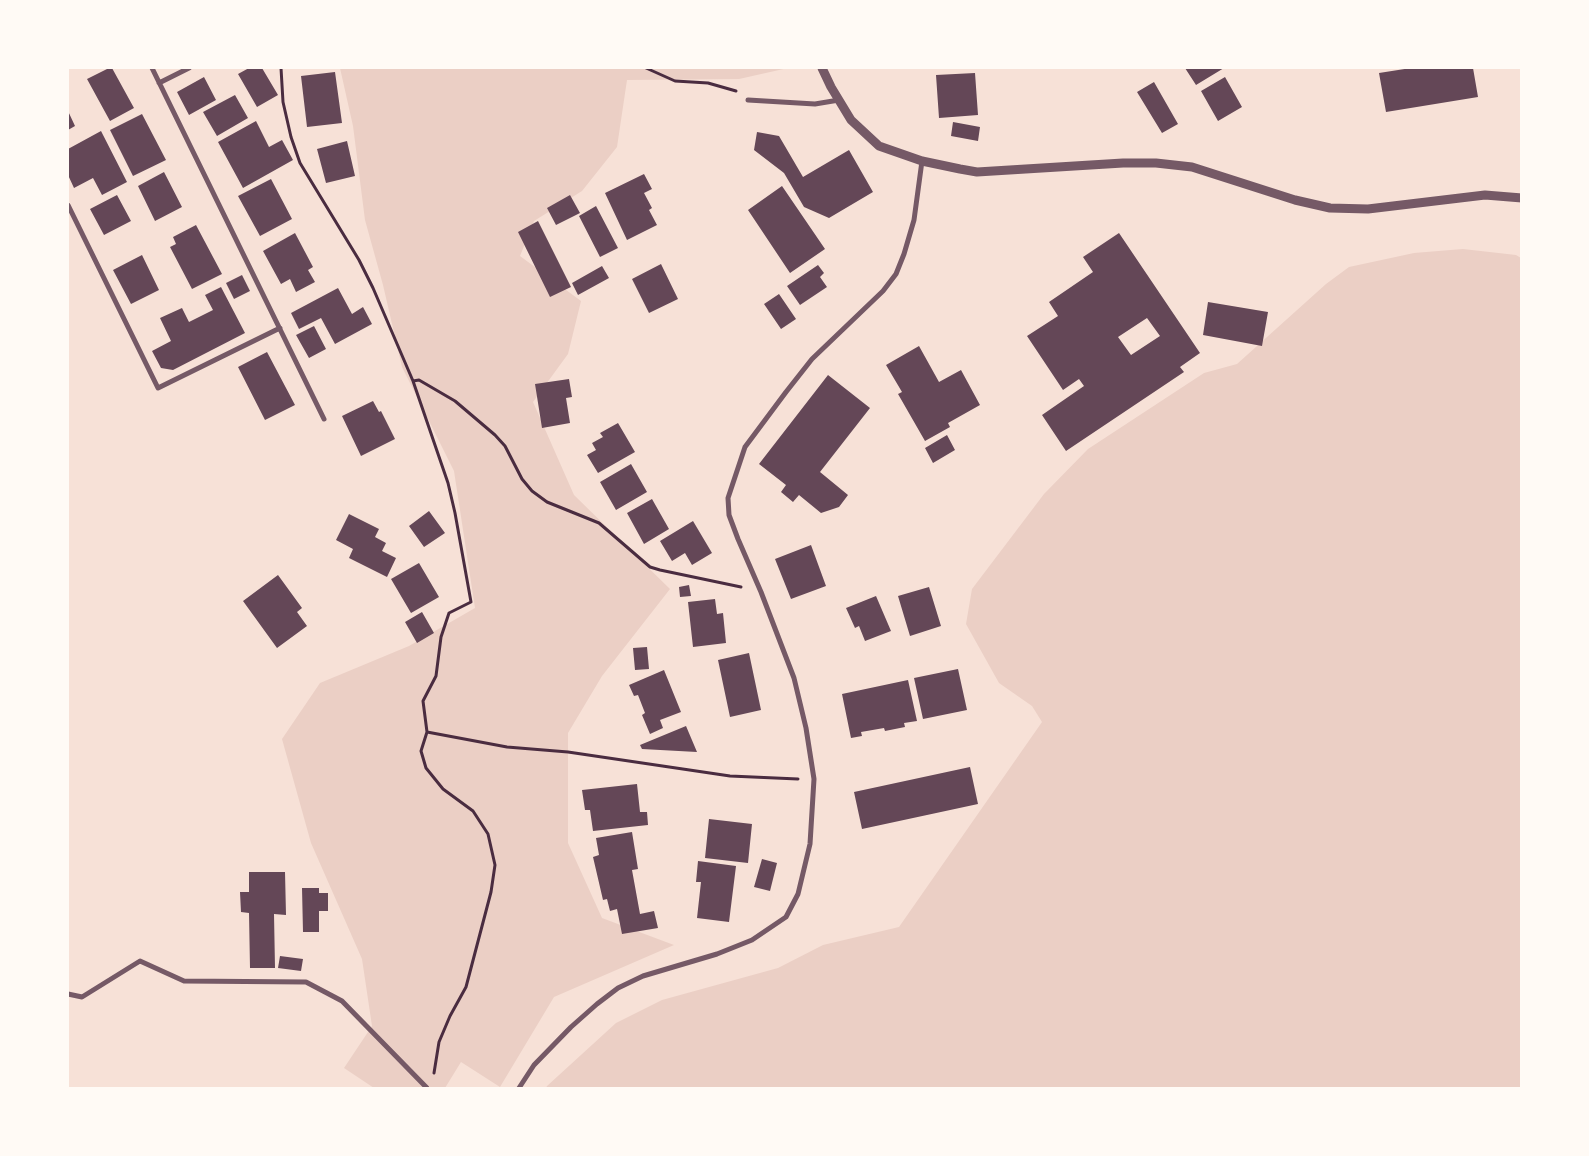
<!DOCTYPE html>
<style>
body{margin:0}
#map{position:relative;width:1589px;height:1156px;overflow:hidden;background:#f7e1d7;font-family:Karla,sans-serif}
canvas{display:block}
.frame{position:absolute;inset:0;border:69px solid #fffaf5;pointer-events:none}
</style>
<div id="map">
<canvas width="1589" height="1156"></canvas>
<div class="frame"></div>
</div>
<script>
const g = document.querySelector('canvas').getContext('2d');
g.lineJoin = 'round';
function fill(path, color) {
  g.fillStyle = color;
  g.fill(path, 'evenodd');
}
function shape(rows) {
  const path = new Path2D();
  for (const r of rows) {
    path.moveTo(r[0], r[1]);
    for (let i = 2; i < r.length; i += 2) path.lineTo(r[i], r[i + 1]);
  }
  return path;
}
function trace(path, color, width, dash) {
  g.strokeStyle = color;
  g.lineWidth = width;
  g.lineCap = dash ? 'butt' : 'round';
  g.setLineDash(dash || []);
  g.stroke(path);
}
const green = shape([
 [340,68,788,68,739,79,627,80,617,147,582,191,534,221,520,256,581,301,568,354,533,402,574,495,670,589,602,676,568,733,568,843,602,918,674,945,554,997,500,1087,461,1062,445,1088,374,1088,344,1068,372,1026,362,959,311,843,282,739,320,683,409,646,475,608,454,471,402,367,383,285,365,220,353,126],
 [1463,249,1516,255,1521,258,1521,1088,546,1088,547,1086,616,1023,662,1000,778,968,823,945,899,927,1042,722,1032,706,999,683,966,624,972,589,1044,494,1088,449,1204,373,1237,364,1326,284,1349,267,1414,253]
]);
const building = shape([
 [109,68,112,68,134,108,110,121,87,79],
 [249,68,262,68,278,95,257,107,238,74],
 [1185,68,1224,68,1196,85],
 [1411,68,1473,68,1478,97,1386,112,1379,73],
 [335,72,342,123,307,127,301,76],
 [975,73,978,115,939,118,936,75],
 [204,77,216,100,189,115,177,92],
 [1225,77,1242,107,1218,121,1201,91],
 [1154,82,1178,124,1162,133,1137,92],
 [235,95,248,118,217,136,203,112],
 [68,111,75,126,68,130],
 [142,114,166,160,133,176,110,130],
 [256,121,269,147,282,140,293,160,243,188,218,142],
 [953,122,980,127,978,141,951,136],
 [101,131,127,182,102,195,93,178,74,188,68,175,68,149],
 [757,132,779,136,803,177,849,150,873,192,829,218,804,207,784,173,754,150],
 [347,141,355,176,326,183,317,149],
 [164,172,182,207,155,221,138,186],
 [644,174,652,189,644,193,652,208,649,210,657,225,627,240,605,193],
 [271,179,292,219,260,236,238,196],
 [782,186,825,249,790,273,748,210],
 [117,195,131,221,104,235,90,209],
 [570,195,580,213,556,225,547,208],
 [596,206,618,248,600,257,579,216],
 [538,221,571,287,550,297,518,232],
 [196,225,222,274,192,289,170,247,176,244,173,237],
 [295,233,313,267,308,270,315,282,296,292,290,279,281,284,263,251],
 [1119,233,1200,353,1180,367,1184,372,1066,451,1042,415,1084,386,1079,379,1063,390,1027,336,1058,316,1049,302,1093,272,1083,257],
 [1147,318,1160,336,1131,355,1118,337],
 [142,255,159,290,131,304,113,270],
 [661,264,678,299,649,313,632,279],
 [818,265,824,273,820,277,827,287,800,305,787,286],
 [602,266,609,278,578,295,572,283],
 [242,275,250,291,234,299,226,283],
 [221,287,245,333,173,370,161,368,152,351,171,341,160,318,182,308,189,322,213,310,205,295],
 [338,288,352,314,363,307,372,324,335,344,321,318,299,329,291,313],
 [779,294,796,319,781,329,764,304],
 [1208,302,1268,312,1262,346,1203,335],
 [314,326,326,349,309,358,296,335],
 [919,346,939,382,961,370,980,405,948,423,950,427,925,441,898,394,902,392,886,365],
 [267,352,295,405,265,420,238,367],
 [828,375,870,408,820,472,848,495,839,507,821,513,799,495,793,502,781,492,786,485,759,464],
 [569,379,572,397,566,398,570,423,542,428,535,384],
 [373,401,379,412,381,411,395,439,361,456,342,416],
 [618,423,635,452,598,473,587,455,596,450,592,443,603,437,600,433],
 [947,435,955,450,933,463,925,448],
 [631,464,647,492,616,510,600,482],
 [652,499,669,529,644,544,627,513],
 [429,511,445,533,424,547,409,526],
 [349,514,379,529,375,537,386,543,382,551,396,558,387,577,349,558,353,549,336,540],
 [693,521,712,553,692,565,685,553,672,561,660,541],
 [811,545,826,586,791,599,775,559],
 [419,563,439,597,411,613,391,579],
 [278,575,302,608,297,612,307,626,277,648,243,601],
 [689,585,691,596,680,597,679,587],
 [929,587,941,626,910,636,898,596],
 [876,596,891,631,865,641,859,626,855,628,846,608],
 [715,599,717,614,723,613,726,643,693,647,688,602],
 [422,612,434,633,417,643,405,622],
 [647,647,649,669,635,670,633,648],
 [749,653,761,710,730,717,718,660],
 [958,669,967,710,923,719,914,678],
 [664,670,681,712,660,720,663,728,650,734,642,715,645,713,638,695,634,696,629,685],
 [908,680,917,721,904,723,905,727,885,731,884,728,861,732,862,736,851,738,842,694],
 [686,726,697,752,642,749,640,745],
 [970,767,978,804,862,829,854,792],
 [637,784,640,812,647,812,648,825,593,831,590,810,585,810,582,790],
 [709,819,752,824,748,863,705,858],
 [632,832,638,869,632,870,640,914,654,911,658,928,622,934,617,909,610,911,607,899,603,900,593,857,599,855,596,838],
 [762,859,777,863,770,891,754,887],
 [698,861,736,866,729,922,697,918,701,882,696,882],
 [249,872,285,872,286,915,274,914,275,968,250,968,249,913,241,912,240,892,249,892],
 [302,888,319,888,319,893,328,893,328,911,319,911,319,932,303,932],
 [280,956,303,959,301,971,278,968]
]);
const path = shape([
 [281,68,283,102,291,137,300,163,359,260,373,288,413,381,448,483,455,513,471,602,449,613,441,637,436,676,423,701,427,732],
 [646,68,675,81,708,83,736,91],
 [413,381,419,380,455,401,495,435,505,446,522,479,532,491,547,502,599,523,650,567,660,570,741,587],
 [434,1073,439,1042,450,1016,466,987,491,892,495,865,488,834,473,811,443,789,426,768,421,751,427,732,507,747,568,752,730,776,798,779]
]);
const minor = shape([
 [152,68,324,419],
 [159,83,189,68],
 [748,100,815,104,839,100],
 [68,205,158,388,280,328],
 [68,994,82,997,140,961,184,981,306,982,342,1001,427,1088],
 [519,1088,534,1065,571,1027,597,1004,618,988,643,976,717,954,752,940,786,917,798,894,810,844,814,779,806,728,794,678,761,592,738,539,729,515,728,498,745,447,786,392,812,359,883,291,896,274,904,254,914,220,922,161]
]);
const tertiary = shape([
 [822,68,831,87,851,120,879,146,922,161,960,169,977,172,1123,163,1156,163,1192,167,1295,200,1330,208,1368,209,1485,195,1522,198]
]);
fill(green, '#ebcfc5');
fill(building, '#644757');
trace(path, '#4a2c40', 3);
trace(minor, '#755966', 5);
trace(tertiary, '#755966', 9);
</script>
